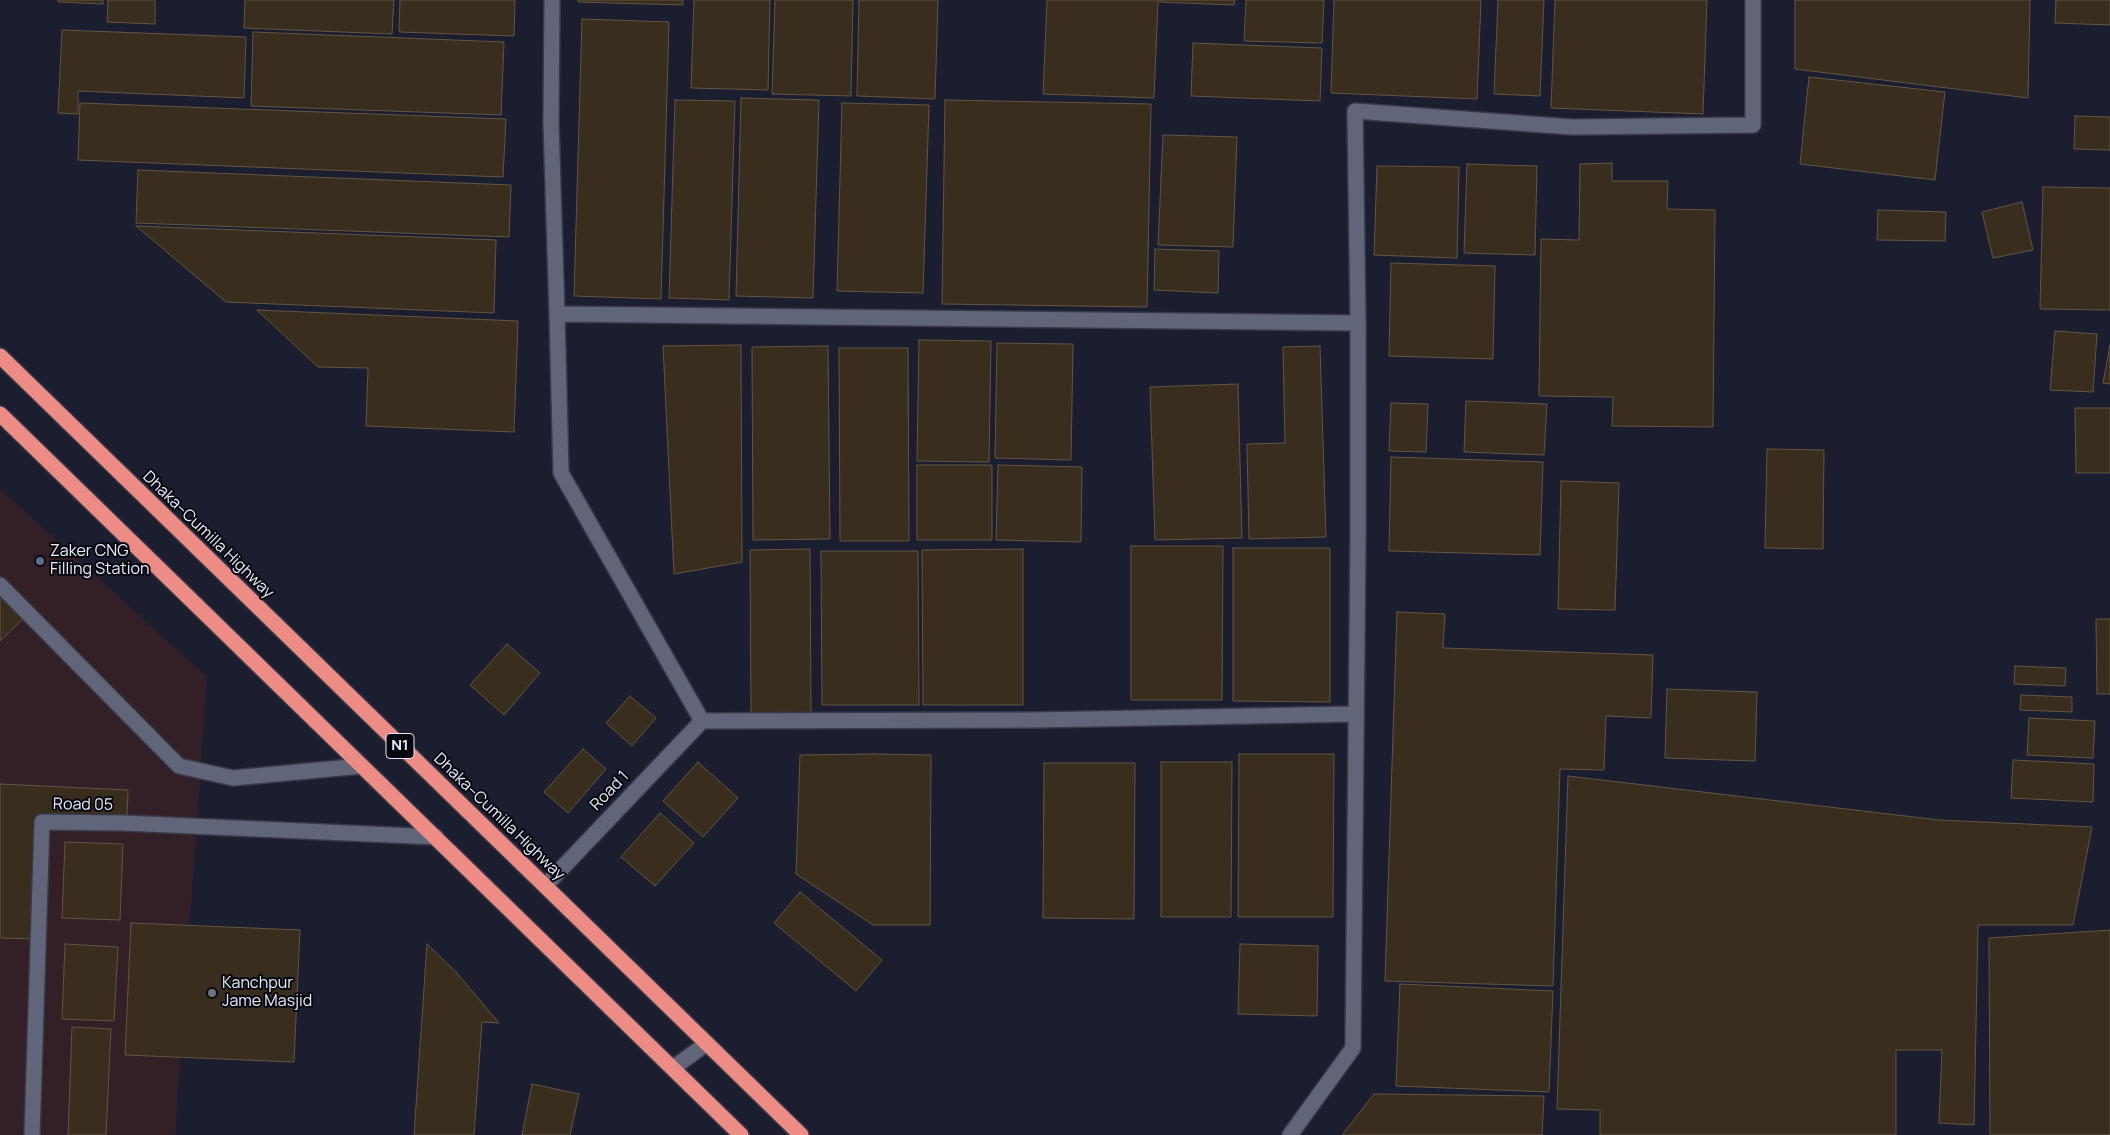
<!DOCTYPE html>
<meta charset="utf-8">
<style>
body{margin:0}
canvas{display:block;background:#1b1e2f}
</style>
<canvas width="2110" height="1135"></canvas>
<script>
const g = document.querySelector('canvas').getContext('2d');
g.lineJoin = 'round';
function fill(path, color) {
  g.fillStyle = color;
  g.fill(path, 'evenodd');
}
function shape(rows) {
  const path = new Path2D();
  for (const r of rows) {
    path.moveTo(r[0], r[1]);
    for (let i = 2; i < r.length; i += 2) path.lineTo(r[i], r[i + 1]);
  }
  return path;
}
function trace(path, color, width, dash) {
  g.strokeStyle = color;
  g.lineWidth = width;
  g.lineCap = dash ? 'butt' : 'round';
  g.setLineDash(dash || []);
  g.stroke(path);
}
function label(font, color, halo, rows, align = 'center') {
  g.font = font + ' Manrope,sans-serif';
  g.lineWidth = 4;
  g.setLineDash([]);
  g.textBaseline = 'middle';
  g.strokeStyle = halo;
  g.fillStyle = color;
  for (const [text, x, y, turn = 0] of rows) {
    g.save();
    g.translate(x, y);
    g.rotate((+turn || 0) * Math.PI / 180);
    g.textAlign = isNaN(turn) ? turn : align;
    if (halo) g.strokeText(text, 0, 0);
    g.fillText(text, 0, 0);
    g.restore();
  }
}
const industrial = shape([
 [0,489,207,677,175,1135,0,1135]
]);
const building = shape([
 [58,0,103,0,103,4,58,2,58,0],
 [108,0,155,0,155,24,107,22,108,0],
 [245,0,394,0,392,34,244,28,245,0],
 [400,0,515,0,514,36,399,32,400,0],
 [578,0,683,0,683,5,578,2,578,0],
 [694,0,770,0,768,90,691,88,694,0],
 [775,0,853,0,851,96,772,94,775,0],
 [859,0,938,0,935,99,857,96,859,0],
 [1047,0,1235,0,1234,5,1158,2,1154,98,1043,94,1047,0],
 [1246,0,1324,0,1322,43,1244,41,1246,0],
 [1334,0,1481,0,1477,99,1331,93,1334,0],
 [1498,0,1544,0,1540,96,1494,94,1498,0],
 [1555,0,1707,0,1703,114,1551,108,1555,0],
 [1795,0,2030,0,2028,98,1795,69,1795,0],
 [2056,0,2110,0,2110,25,2055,23,2056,0],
 [582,19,669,22,661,299,574,296,582,19],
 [62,30,246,37,244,98,78,91,78,114,58,113,62,30],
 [253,32,504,42,501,115,251,106,253,32],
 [1193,43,1322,48,1320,101,1191,96,1193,43],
 [1809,77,1945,92,1935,180,1800,164,1809,77],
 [741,98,819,100,813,298,736,296,741,98],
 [675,100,735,101,729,300,669,298,675,100],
 [945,100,1151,104,1147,307,942,304,945,100],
 [80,103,506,119,503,177,78,160,80,103],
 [842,103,929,105,923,293,837,291,842,103],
 [2075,116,2110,117,2110,150,2074,149,2075,116],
 [1163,135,1237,137,1233,247,1158,245,1163,135],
 [1612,163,1612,181,1668,181,1667,209,1715,210,1713,427,1612,426,1613,397,1539,396,1541,239,1579,240,1580,164,1612,163],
 [1467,164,1537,166,1535,255,1464,253,1467,164],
 [1377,166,1459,167,1457,258,1374,255,1377,166],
 [138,170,511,185,509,237,136,223,138,170],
 [2043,187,2110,188,2110,310,2040,309,2043,187],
 [2022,202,2033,250,1993,258,1982,212,2022,202],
 [1878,210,1946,212,1945,241,1877,240,1878,210],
 [136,226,496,240,494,313,226,302,136,226],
 [1155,249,1219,251,1218,293,1154,290,1155,249],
 [1391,263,1495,266,1493,359,1389,356,1391,263],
 [257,310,518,321,514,432,366,426,368,368,318,367,257,310],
 [2055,331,2097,334,2093,392,2050,390,2055,331],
 [919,340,991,341,989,462,917,461,919,340],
 [997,343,1073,344,1071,460,995,458,997,343],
 [741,345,742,562,674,574,663,346,741,345],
 [2110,345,2110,384,2103,383,2110,345],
 [828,346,830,539,753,540,752,347,828,346],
 [1320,346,1326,537,1249,539,1247,444,1285,443,1283,347,1320,346],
 [839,348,908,348,909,541,840,541,839,348],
 [1238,384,1242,538,1155,540,1150,387,1238,384],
 [1466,401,1547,404,1544,455,1464,452,1466,401],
 [1391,403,1428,404,1426,452,1389,451,1391,403],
 [2075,408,2110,408,2110,473,2076,473,2075,408],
 [1767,449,1824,450,1823,549,1765,548,1767,449],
 [1391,457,1543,462,1540,555,1389,551,1391,457],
 [917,465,992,465,992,540,917,540,917,465],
 [998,465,1082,467,1081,542,996,540,998,465],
 [1561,481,1619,483,1615,610,1558,609,1561,481],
 [1131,546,1223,546,1222,700,1131,700,1131,546],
 [1233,548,1330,548,1330,702,1233,701,1233,548],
 [810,549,811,713,751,714,750,550,810,549],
 [1023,549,1023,705,923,705,922,550,1023,549],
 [821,551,918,551,919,705,822,705,821,551],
 [0,589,26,616,0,641,0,589],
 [1397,612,1445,614,1443,648,1653,655,1651,718,1606,716,1604,770,1560,769,1553,986,1385,981,1397,612],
 [2096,619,2110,619,2110,694,2097,694,2096,619],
 [507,644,540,673,504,715,470,685,507,644],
 [2015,666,2066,668,2065,686,2014,684,2015,666],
 [1667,689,1757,692,1755,761,1665,758,1667,689],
 [2021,695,2072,697,2072,712,2020,710,2021,695],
 [630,696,656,718,632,746,606,723,630,696],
 [2029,718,2095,721,2093,758,2027,755,2029,718],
 [583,749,606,769,568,813,544,792,583,749],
 [874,754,931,755,930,925,873,925,796,874,800,755,874,754],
 [1239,754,1334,754,1333,917,1238,917,1239,754],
 [2013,760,2094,764,2093,802,2011,798,2013,760],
 [698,762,738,798,703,837,663,801,698,762],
 [1161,762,1232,762,1231,917,1161,917,1161,762],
 [1044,763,1135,763,1134,919,1043,918,1044,763],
 [1568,776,1939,820,2092,827,2073,925,1978,925,1974,1125,1939,1123,1942,1050,1896,1050,1896,1135,1600,1135,1600,1110,1557,1109,1568,776],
 [0,784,128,790,127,820,39,816,34,939,0,938,0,784],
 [660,813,694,843,655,886,621,857,660,813],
 [65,842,123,844,120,920,62,918,65,842],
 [800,892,882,960,856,991,774,923,800,892],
 [131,923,300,930,294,1062,125,1055,131,923],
 [2110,930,2110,1135,1990,1135,1989,938,2110,930],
 [65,944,118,947,114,1021,62,1019,65,944],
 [427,944,456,972,499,1023,482,1022,474,1135,414,1135,427,944],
 [1240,944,1318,946,1317,1016,1238,1014,1240,944],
 [1400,984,1553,991,1549,1092,1396,1086,1400,984],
 [72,1027,111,1029,106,1135,68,1135,72,1027],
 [532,1084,579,1094,570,1135,522,1135,532,1084],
 [1374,1094,1544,1096,1542,1135,1342,1135,1374,1094]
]);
const lane = shape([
 [0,585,179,766,233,778,362,766],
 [32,1135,42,822,124,823,436,837]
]);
const street = shape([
 [552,0,551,123,557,314],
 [1358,323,1355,111,1572,127,1753,125,1753,0],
 [545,886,702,721],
 [673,1068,706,1044],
 [1290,1135,1353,1048,1358,534,1358,323,557,314,561,473,702,721,1034,720,1356,714]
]);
const highway = shape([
 [0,356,801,1135],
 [0,414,741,1135]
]);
const markers = [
 [40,561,5,"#5c6f8a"],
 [212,993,5,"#6b7280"]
];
const shields = [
 [400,746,28]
];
const shieldNames = [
 ["N1",400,746]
];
const streetNames = [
 ["Dhaka–Cumilla Highway",208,535,44],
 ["Road 1",610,791,-46],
 ["Road 05",83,805,1],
 ["Dhaka–Cumilla Highway",499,817,44]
];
const poiNames = [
 ["Zaker CNG",50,552],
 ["Filling Station",50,570],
 ["Kanchpur",222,984],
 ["Jame Masjid",222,1002]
];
fill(industrial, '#332026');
fill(building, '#392e1d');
trace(building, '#625543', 1);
trace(lane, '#383a48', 18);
trace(street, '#383a48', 18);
trace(highway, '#383a48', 18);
trace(lane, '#606579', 15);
trace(street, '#606579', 15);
trace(highway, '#ec8c84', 15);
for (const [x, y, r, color] of markers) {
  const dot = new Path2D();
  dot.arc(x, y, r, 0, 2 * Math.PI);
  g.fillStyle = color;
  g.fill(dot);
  trace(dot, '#070910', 2);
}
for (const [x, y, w] of shields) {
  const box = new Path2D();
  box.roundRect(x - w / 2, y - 12.5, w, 25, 4);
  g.fillStyle = '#070910';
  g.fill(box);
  trace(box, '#e9ecf8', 1);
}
label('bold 15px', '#e9ecf8', null, shieldNames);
label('16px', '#e9ecf8', '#070910', streetNames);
label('16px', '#e9ecf8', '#070910', poiNames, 'left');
</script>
